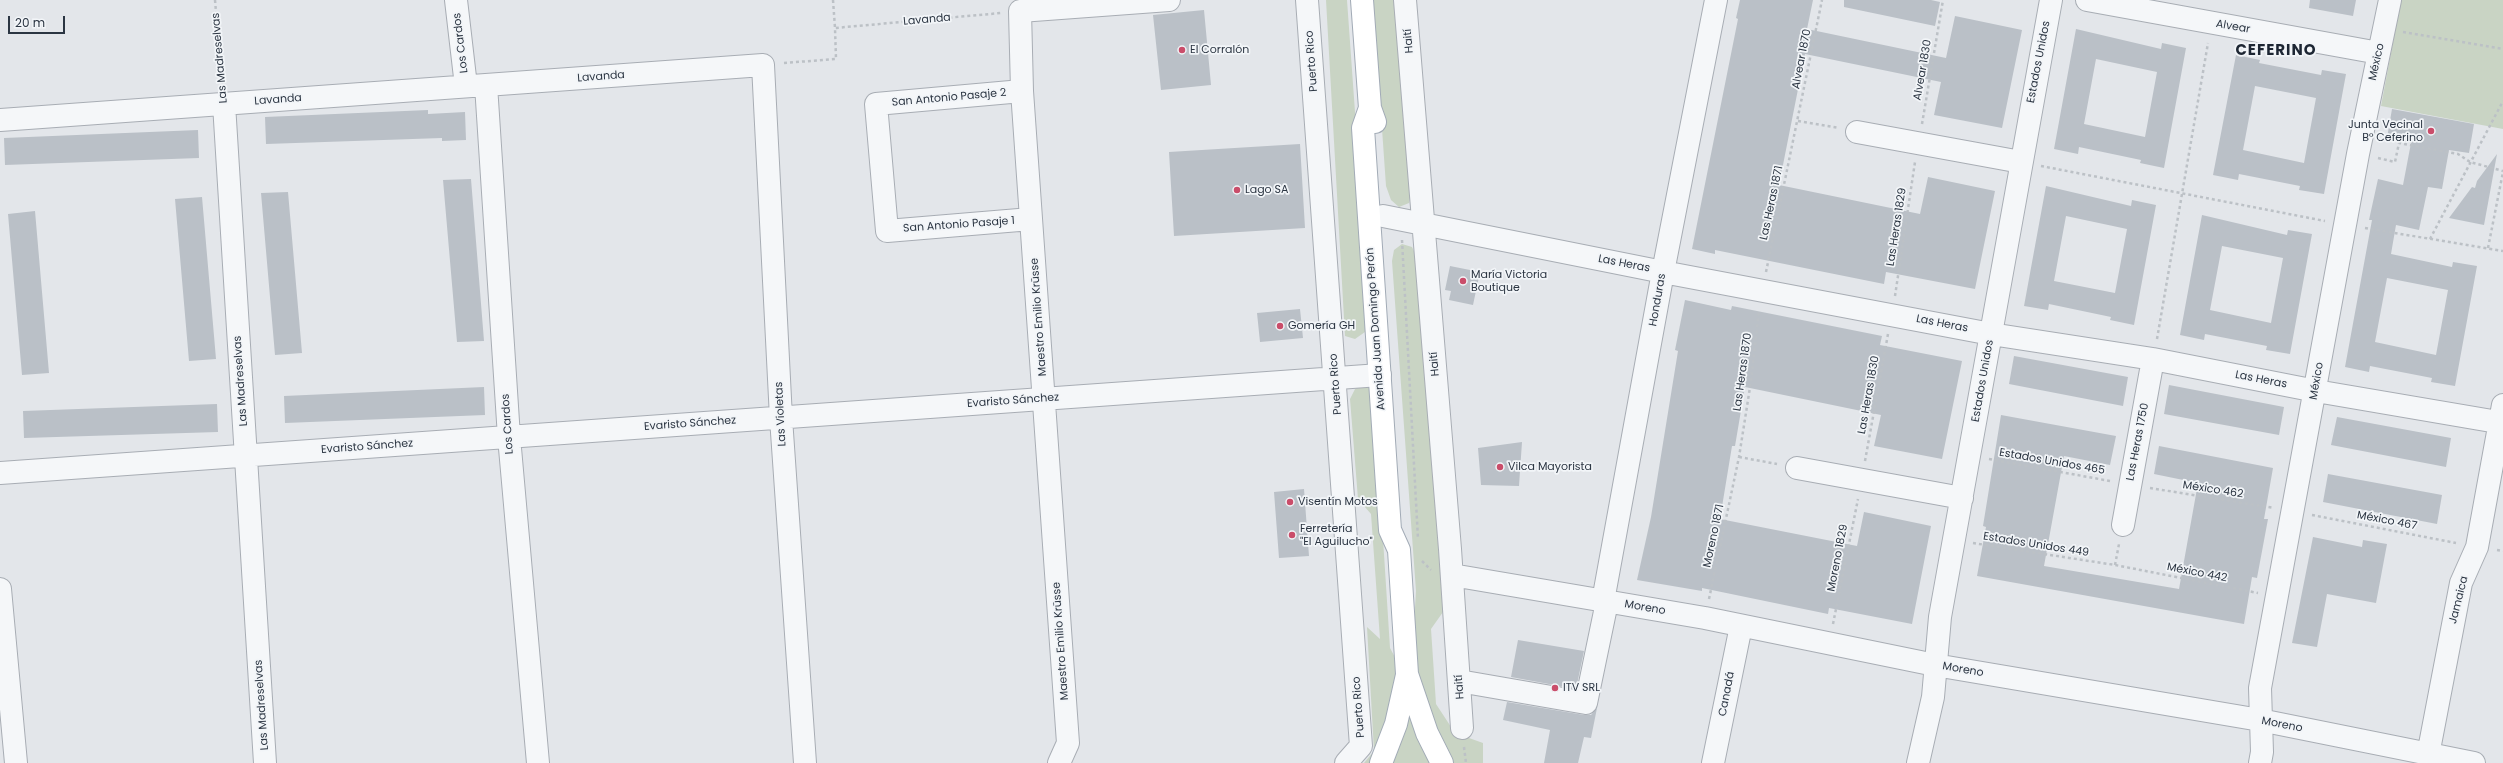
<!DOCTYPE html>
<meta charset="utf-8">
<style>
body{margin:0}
#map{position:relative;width:2503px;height:763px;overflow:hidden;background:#e3e6ea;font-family:Poppins,sans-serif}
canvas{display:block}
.scale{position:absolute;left:8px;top:16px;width:57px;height:18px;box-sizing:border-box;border:2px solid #2b3542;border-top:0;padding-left:5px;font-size:12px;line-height:14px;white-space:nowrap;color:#2b3542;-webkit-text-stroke:3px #f2f5f8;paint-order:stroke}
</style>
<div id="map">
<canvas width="2503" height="763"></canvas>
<div class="scale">20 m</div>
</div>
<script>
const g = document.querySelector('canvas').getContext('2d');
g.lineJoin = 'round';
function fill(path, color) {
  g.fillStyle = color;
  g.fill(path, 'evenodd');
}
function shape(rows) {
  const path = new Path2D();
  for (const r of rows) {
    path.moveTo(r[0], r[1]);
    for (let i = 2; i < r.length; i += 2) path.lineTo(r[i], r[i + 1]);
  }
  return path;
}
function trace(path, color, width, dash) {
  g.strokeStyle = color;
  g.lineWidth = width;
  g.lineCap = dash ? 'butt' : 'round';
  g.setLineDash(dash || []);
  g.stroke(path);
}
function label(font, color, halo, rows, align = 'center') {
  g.font = font + ' Poppins,sans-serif';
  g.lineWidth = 3.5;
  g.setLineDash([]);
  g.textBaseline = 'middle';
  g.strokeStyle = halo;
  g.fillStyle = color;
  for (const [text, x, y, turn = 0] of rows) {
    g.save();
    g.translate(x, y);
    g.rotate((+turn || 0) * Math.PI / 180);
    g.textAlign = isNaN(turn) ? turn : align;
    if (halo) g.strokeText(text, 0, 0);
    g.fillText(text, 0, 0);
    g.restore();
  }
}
const green = shape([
 [1326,0,1347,0,1369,308,1365,332,1355,339,1345,336],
 [1373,0,1397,0,1411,192,1409,203,1399,207,1391,200,1386,186],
 [2401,0,2503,0,2503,129,2381,106],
 [1402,244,1412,247,1417,257,1443,612,1431,629,1436,704,1455,733,1483,743,1483,763,1452,763,1434,730,1418,673,1413,641,1416,591,1392,261,1394,250],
 [1362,385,1369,388,1374,398,1390,648,1398,663,1397,683,1373,763,1364,763,1374,751,1367,627,1380,639,1371,514,1358,499,1350,399,1355,389],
 [1407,708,1432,763,1391,763]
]);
const building = shape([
 [1740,0,1813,0,1807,29,1946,58,1955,16,2022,30,2002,128,1934,115,1941,82,1805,54,1779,185,1920,214,1928,177,1995,191,1975,289,1886,272,1884,284,1715,250,1715,254,1692,249,1738,19,1736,18],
 [1844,0,1931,0,1940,2,1935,26,1844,7],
 [2310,0,2356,0,2353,16,2309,8],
 [1204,10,1211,85,1161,90,1153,15],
 [2076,29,2161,49,2162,43,2186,48,2164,168,2140,163,2141,160,2079,147,2078,154,2054,149],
 [2096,59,2157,72,2145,137,2084,124],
 [2236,55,2260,60,2259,63,2321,75,2322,70,2346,74,2324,194,2299,190,2300,186,2239,174,2238,180,2213,175],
 [2255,86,2316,98,2304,163,2243,150],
 [2392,109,2474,124,2469,153,2449,150,2442,189,2428,187,2419,230,2396,225,2391,254,2452,267,2453,262,2477,266,2455,386,2431,382,2432,378,2370,366,2369,372,2345,367,2372,220,2369,220,2378,179,2403,185,2411,143,2387,138],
 [2387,278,2448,290,2436,355,2375,342],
 [428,110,428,114,465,112,466,140,442,141,442,138,266,144,265,117],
 [198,130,199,158,5,165,4,138],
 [1300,144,1305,228,1174,236,1169,152],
 [2497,154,2484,225,2449,218,2472,187,2475,188,2477,181],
 [471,179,484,341,457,342,443,180],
 [2046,186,2131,206,2132,200,2156,205,2134,325,2110,320,2111,317,2049,304,2048,310,2024,306],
 [2066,216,2127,229,2115,293,2054,281],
 [288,192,302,353,275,355,261,193],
 [202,197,216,359,189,361,175,199],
 [35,211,49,373,22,375,8,214],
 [2202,215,2287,235,2288,230,2312,234,2290,354,2266,350,2267,346,2205,334,2204,340,2180,335],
 [2222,246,2283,258,2271,323,2210,310],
 [1450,266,1480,272,1473,305,1449,300,1451,291,1445,290],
 [1685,300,1731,310,1732,306,1882,336,1880,345,1962,361,1942,459,1874,446,1881,415,1745,387,1735,446,1732,446,1720,519,1857,546,1864,512,1931,526,1912,624,1829,608,1828,614,1702,588,1702,591,1637,580,1651,517,1678,351,1675,350],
 [1300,309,1303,338,1260,342,1257,313],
 [2014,356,2128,377,2123,406,2009,384],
 [2169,385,2284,407,2279,435,2164,414],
 [484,387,485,415,285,423,284,396],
 [217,404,218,432,24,438,23,411],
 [2001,415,2116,436,2110,465,2064,456,2044,566,2179,589,2198,483,2154,474,2159,446,2273,468,2264,519,2268,519,2257,578,2252,577,2244,624,1977,576,1986,527,1983,526],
 [2337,417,2451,438,2446,467,2331,445],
 [1522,442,1519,486,1481,485,1478,448],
 [2328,474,2442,495,2437,524,2323,502],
 [1304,489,1309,556,1279,558,1274,492],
 [2313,537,2362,547,2363,540,2387,544,2376,603,2327,594,2317,647,2292,643],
 [1518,640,1584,651,1576,689,1511,677],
 [1507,702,1584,715,1591,715,1597,708,1591,738,1584,737,1578,763,1544,763,1550,730,1503,720]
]);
const path = shape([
 [215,0,222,84],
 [833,0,835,28],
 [2403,32,2503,49],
 [784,63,836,59,835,28,1001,13],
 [1798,121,1839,128],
 [1922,124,1943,0],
 [2378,158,2395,162,2399,143,2458,154,2470,162,2503,171],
 [2041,166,2325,221],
 [2365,228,2503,251],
 [2430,239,2503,101],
 [1402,240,1418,539],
 [2488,248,2503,172],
 [1766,272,1822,0],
 [1895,296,1915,162],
 [2157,339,2208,43],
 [1739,457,1777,464],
 [1989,459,2110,481],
 [1865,461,1888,334],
 [2150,488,2274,508],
 [2312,515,2456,543],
 [1973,543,2115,565,2258,593],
 [2497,550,2503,551],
 [1422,561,1431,570],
 [2115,565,2119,544],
 [1709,599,1739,457,1751,381,1759,310],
 [1833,624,1858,499],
 [1464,747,1466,763]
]);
const minor = shape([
 [456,0,466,86],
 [1307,0,1361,746,1346,763],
 [1405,0,1450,549,1462,728],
 [2087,0,2379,53],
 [486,85,509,437,538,763],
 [1022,91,876,104,887,231,1031,219],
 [224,104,265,763],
 [0,120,763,65,781,418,805,763],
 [1857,132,2021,162],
 [1383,216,1663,272,1991,334,2153,359,2316,391,2503,423],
 [1797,468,1962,498],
 [0,473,1380,375],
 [2123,525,2153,359],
 [1452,575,1705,618,1935,665,2260,720,2474,763],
 [0,589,16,763],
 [1603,601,1663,272,1716,0],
 [1459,681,1586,703,1607,602],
 [2428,755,2461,583,2477,547,2503,405],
 [1059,763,1068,743,1022,91,1020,11,1169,0],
 [1713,763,1741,626],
 [1918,763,1933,697,1940,617,2051,0],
 [2260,763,2262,752,2260,688,2358,154,2390,0]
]);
const major = shape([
 [1362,0,1370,108,1375,122],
 [1370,108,1363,128,1390,530,1399,550,1407,674,1427,733,1442,763],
 [1381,763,1396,724,1407,675]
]);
const markers = [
 [1182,50,4,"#ca4d6a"],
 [2431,131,4,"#ca4d6a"],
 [1237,190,4,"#ca4d6a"],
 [1463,281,4,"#ca4d6a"],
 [1280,326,4,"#ca4d6a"],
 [1500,467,4,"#ca4d6a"],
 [1290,502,4,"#ca4d6a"],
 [1292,535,4,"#ca4d6a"],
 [1555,688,4,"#ca4d6a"]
];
const streetNames = [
 ["Lavanda",927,20,-5],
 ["Alvear",2233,27,10],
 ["Haití",1409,41,-95],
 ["Los Cardos",461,43,-97],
 ["Las Madreselvas",220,58,-95],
 ["Alvear 1870",1802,59,-79],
 ["Puerto Rico",1312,61,-94],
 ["Estados Unidos",2039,62,-79],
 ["México",2377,62,-77],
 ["Alvear 1830",1923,70,-80],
 ["Lavanda",601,77,-4],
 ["San Antonio Pasaje 2",949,98,-5],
 ["Lavanda",278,100,-4],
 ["Las Heras 1871",1772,203,-78],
 ["San Antonio Pasaje 1",959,225,-4],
 ["Las Heras 1829",1897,227,-81],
 ["Las Heras",1624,264,11],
 ["Honduras",1658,300,-80],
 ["Maestro Emilio Krüsse",1039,317,-94],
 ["Las Heras",1942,324,11],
 ["Avenida Juan Domingo Perón",1376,329,-94],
 ["Haití",1435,364,-95],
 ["Las Heras 1870",1743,372,-82],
 ["Las Heras",2261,380,11],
 ["Las Madreselvas",241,381,-94],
 ["Estados Unidos",1983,381,-80],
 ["México",2317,381,-80],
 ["Puerto Rico",1336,384,-94],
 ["Las Heras 1830",1869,395,-80],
 ["Evaristo Sánchez",1013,401,-4],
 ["Las Violetas",781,414,-93],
 ["Los Cardos",508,424,-94],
 ["Evaristo Sánchez",690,424,-4],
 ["Las Heras 1750",2138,442,-79],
 ["Evaristo Sánchez",367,447,-4],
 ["Estados Unidos 465",2052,462,10],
 ["México 462",2213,490,9],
 ["México 467",2387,521,11],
 ["Moreno 1871",1714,536,-78],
 ["Estados Unidos 449",2036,545,9],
 ["Moreno 1829",1838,558,-79],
 ["México 442",2197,573,11],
 ["Jamaica",2459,600,-76],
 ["Moreno",1645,608,10],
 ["Maestro Emilio Krüsse",1061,641,-94],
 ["Moreno",1963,670,10],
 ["Haití",1460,687,-94],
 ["Canadá",1727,694,-79],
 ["Las Madreselvas",262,705,-94],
 ["Puerto Rico",1359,707,-94],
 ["Moreno",2282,725,11]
];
const poiNames = [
 ["El Corralón",1190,50],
 ["Junta Vecinal",2423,125,"right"],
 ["B° Ceferino",2423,138,"right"],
 ["Lago SA",1245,190],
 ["María Victoria",1471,275],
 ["Boutique",1471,288],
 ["Gomería GH",1288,326],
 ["Vilca Mayorista",1508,467],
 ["Visentín Motos",1298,502],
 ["Ferretería",1300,529],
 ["\"El Aguilucho\"",1300,542],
 ["ITV SRL",1563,688]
];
const districtNames = [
 ["CEFERINO",2276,51]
];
fill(green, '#c9d4c4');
fill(building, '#bac0c7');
trace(minor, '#a8adb4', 24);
trace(major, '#a2abb6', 24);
trace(path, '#bcc1c6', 2.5, [3, 3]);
trace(minor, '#f5f7f9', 22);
trace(major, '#fff', 22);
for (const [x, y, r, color] of markers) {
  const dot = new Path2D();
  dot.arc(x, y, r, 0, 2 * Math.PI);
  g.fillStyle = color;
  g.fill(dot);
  trace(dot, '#f2f5f8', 1.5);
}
label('11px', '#2b3542', '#f2f5f8', streetNames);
label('11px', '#2b3542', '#f2f5f8', poiNames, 'left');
g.letterSpacing = '1px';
label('bold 15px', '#1d2633', '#f2f5f8', districtNames);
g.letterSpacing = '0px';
</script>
